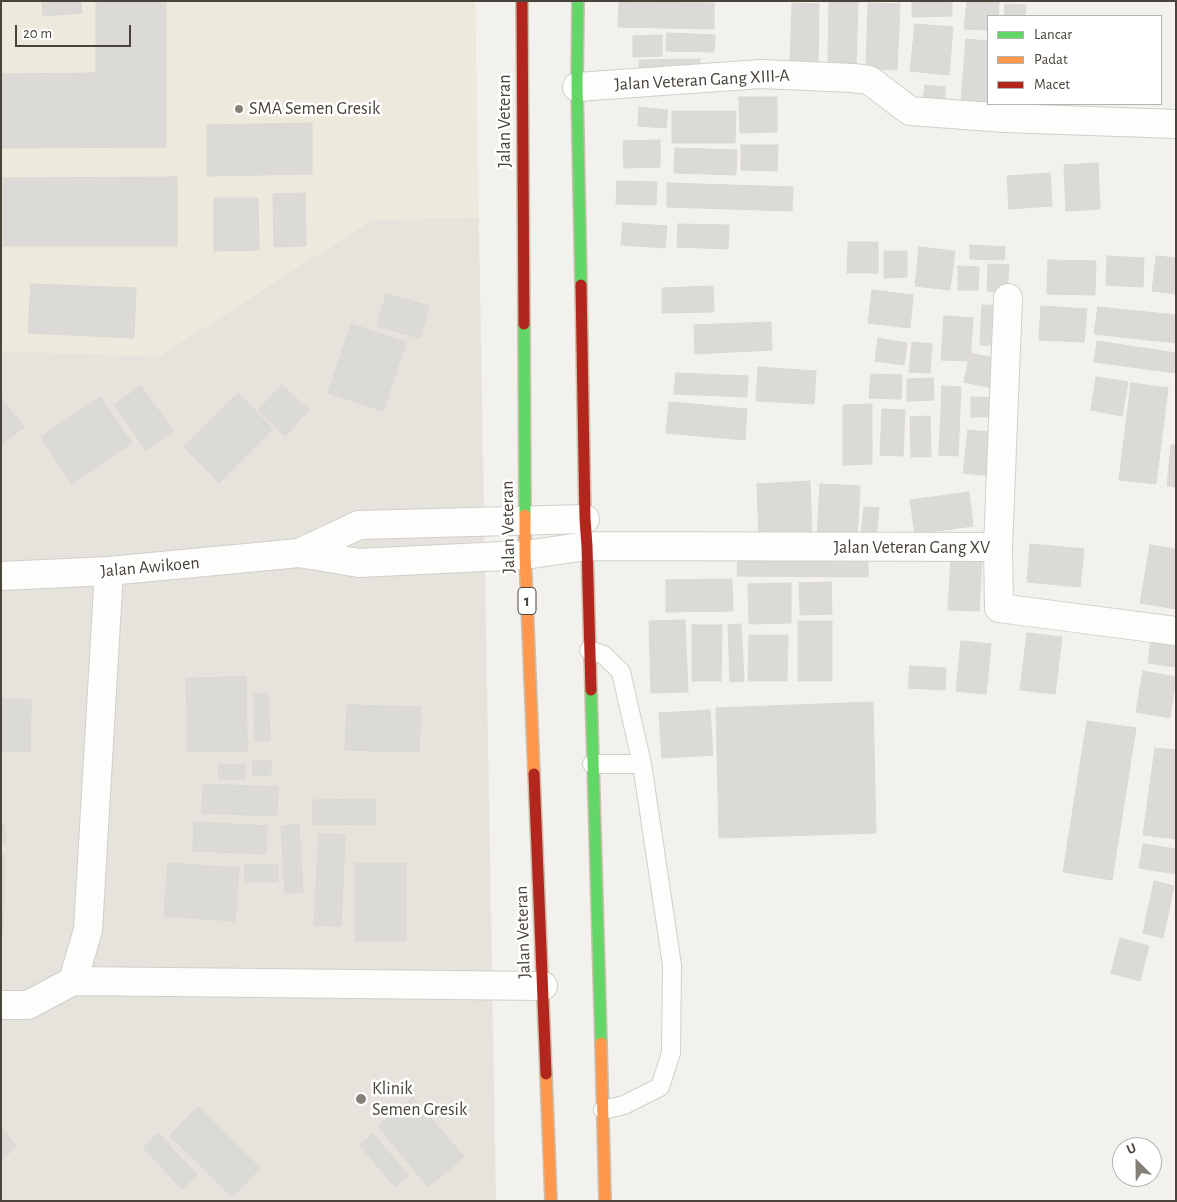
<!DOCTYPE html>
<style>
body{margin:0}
#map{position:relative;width:1177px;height:1202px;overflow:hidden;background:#f3f1ed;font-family:"Alegreya Sans",sans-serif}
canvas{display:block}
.frame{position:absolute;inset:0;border:2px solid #494339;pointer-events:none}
.legend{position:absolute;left:987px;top:15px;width:175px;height:90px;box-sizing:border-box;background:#fff;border:1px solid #b6b4b0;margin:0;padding:6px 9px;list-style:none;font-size:15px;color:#494339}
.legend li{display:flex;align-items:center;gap:10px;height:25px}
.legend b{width:25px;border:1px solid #b6b4b0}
.north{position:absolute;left:1112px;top:1137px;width:50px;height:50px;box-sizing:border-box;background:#fff;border:1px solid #b6b4b0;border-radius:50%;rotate:337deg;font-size:14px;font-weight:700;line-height:20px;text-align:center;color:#494339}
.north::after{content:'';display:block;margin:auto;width:18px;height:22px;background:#848078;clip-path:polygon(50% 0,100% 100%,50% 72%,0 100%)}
.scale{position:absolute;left:15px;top:25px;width:116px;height:22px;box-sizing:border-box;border:2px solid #494339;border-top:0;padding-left:6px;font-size:15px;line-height:18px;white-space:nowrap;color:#494339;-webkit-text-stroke:4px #fff;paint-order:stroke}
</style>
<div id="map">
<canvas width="1177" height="1202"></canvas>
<div class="frame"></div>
<ul class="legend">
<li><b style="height:6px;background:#63d668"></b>Lancar</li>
<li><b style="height:6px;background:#ff974d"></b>Padat</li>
<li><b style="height:6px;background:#b3261e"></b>Macet</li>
</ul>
<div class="north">U</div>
<div class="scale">20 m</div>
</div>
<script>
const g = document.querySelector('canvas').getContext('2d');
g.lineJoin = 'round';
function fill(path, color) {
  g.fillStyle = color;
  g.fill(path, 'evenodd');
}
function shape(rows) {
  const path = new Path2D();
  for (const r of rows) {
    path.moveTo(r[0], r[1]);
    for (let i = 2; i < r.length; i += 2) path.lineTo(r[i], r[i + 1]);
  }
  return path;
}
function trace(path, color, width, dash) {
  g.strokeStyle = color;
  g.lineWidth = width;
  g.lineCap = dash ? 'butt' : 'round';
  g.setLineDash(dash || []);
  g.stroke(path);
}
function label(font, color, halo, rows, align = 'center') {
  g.font = font + ' "Alegreya Sans",sans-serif';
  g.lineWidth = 5;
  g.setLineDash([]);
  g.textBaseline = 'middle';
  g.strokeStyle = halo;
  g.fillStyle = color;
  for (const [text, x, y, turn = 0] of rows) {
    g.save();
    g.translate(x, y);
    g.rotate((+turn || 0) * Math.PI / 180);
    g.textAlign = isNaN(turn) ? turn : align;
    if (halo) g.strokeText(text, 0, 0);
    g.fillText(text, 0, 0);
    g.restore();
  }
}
const residential = shape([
 [1,1,475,1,496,1201,1,1201]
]);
const education = shape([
 [1,1,475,1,479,218,372,220,159,357,1,351]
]);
const building = shape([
 [42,1,81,1,82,13,43,16,42,1],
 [96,1,166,1,166,147,1,148,1,74,96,73,96,1],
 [829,1,858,1,856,65,828,65,829,1],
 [912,1,952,1,952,16,912,17,912,1],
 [967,1,999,2,998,16,988,16,988,30,964,29,967,1],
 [619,2,714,3,714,29,618,27,619,2],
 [792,3,819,4,818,66,790,66,792,3],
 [868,3,900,4,897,70,866,69,868,3],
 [1005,4,1026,5,1025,16,1004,16,1005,4],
 [915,24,953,27,949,75,910,71,915,24],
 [667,33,715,35,714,52,666,51,667,33],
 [662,35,662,56,633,57,633,36,662,35],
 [966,39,988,41,988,103,961,101,966,39],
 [700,59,700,77,639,78,639,60,700,59],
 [925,85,945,87,945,103,923,102,925,85],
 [739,97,777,97,777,132,740,133,739,97],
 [639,107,668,110,666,128,638,126,639,107],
 [672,111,736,111,735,143,672,143,672,111],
 [312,123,312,174,207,176,207,125,312,123],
 [660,140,660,167,624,168,623,141,660,140],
 [741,145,778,145,777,171,741,170,741,145],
 [675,148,737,150,736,175,674,173,675,148],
 [1098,163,1100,209,1066,211,1064,165,1098,163],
 [1050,173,1052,206,1009,209,1007,176,1050,173],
 [177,177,177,246,3,246,3,178,177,177],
 [617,181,657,182,656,205,616,204,617,181],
 [667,183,793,187,792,211,667,207,667,183],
 [305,193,306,246,274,247,273,194,305,193],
 [214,198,258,198,259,250,214,251,214,198],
 [623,223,667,226,665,248,621,245,623,223],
 [678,224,729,225,728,249,677,247,678,224],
 [848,242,878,242,878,273,847,273,848,242],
 [970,245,1005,247,1004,260,970,259,970,245],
 [919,247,955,251,950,290,915,286,919,247],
 [884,251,907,251,907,277,884,278,884,251],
 [1107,256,1144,258,1143,287,1106,285,1107,256],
 [1156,256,1176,258,1176,294,1152,291,1156,256],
 [1048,260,1096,261,1095,295,1047,294,1048,260],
 [988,264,1009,265,1007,293,987,291,988,264],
 [958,266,979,267,978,290,958,290,958,266],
 [31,284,136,288,134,338,28,333,31,284],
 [713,286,714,312,662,313,662,288,713,286],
 [872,290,913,295,910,328,868,323,872,290],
 [386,294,429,306,420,338,377,326,386,294],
 [982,305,1005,306,1003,345,980,345,982,305],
 [1041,306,1087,309,1084,342,1039,340,1041,306],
 [1098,307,1176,315,1176,343,1094,334,1098,307],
 [944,316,973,318,970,361,941,360,944,316],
 [771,322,772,350,695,354,694,325,771,322],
 [351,324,406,342,383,411,328,393,351,324],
 [878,338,907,343,904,365,875,361,878,338],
 [1097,341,1176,353,1176,373,1094,362,1097,341],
 [912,342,932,344,930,373,909,372,912,342],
 [970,353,998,359,992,388,964,382,970,353],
 [758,367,816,371,814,404,756,401,758,367],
 [676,373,748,376,747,397,674,394,676,373],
 [871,374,902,375,901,399,869,398,871,374],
 [1096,377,1128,382,1122,416,1091,410,1096,377],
 [933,378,934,400,907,401,907,379,933,378],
 [1131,383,1168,388,1156,484,1119,480,1131,383],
 [282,385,309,410,285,436,258,410,282,385],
 [141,386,173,431,146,450,114,405,141,386],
 [942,386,961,387,958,456,939,455,942,386],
 [238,393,273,429,219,483,183,447,238,393],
 [100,397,132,443,72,484,41,437,100,397],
 [971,397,1001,398,1001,417,971,417,971,397],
 [1,398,24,427,1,445,1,398],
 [669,402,747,409,745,440,666,433,669,402],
 [872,404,872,464,843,465,843,405,872,404],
 [882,409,905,410,903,456,880,455,882,409],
 [930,416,931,457,911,457,910,417,930,416],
 [968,430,998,433,993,476,963,473,968,430],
 [1171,445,1176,445,1176,487,1167,486,1171,445],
 [810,481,812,534,759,537,757,484,810,481],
 [820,484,860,486,857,540,817,538,820,484],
 [969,492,973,526,915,534,910,500,969,492],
 [864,507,879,508,876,538,861,536,864,507],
 [1030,544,1084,549,1080,587,1027,582,1030,544],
 [1150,545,1176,549,1176,609,1140,603,1150,545],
 [738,553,868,554,868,577,737,576,738,553],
 [951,556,982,558,979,611,948,610,951,556],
 [732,579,733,611,666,612,666,580,732,579],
 [831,582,832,614,800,615,799,583,831,582],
 [791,583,791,623,749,624,748,584,791,583],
 [685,620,688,692,651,693,649,621,685,620],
 [798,621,832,621,832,681,798,681,798,621],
 [741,624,744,681,730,682,728,625,741,624],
 [692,625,722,625,721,681,692,681,692,625],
 [1027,633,1062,637,1055,694,1020,690,1027,633],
 [749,635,788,635,787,681,748,681,749,635],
 [1151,640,1176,643,1176,667,1148,663,1151,640],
 [961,641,991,644,986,694,956,691,961,641],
 [910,666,946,668,945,690,908,688,910,666],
 [1143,671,1176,677,1170,718,1136,712,1143,671],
 [246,677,247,751,188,752,186,678,246,677],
 [268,693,270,740,255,741,254,694,268,693],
 [1,699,31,700,30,752,1,752,1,699],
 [873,702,876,833,719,838,716,708,873,702],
 [347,705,421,707,419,752,345,750,347,705],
 [710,710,713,755,662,758,659,713,710,710],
 [1087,721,1136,728,1112,880,1063,872,1087,721],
 [1155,748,1176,750,1176,839,1143,835,1155,748],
 [253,761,271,761,271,775,253,776,253,761],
 [218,764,245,764,245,779,219,779,218,764],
 [203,784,278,787,277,816,202,813,203,784],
 [375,799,376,824,313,825,313,800,375,799],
 [194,822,267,826,266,854,193,851,194,822],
 [4,824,6,844,1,844,1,825,4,824],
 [299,824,303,892,285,893,281,826,299,824],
 [319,834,345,835,341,926,314,925,319,834],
 [1143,844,1176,849,1176,874,1139,868,1143,844],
 [1,855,5,855,3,934,1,934,1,855],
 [168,863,239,868,235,921,164,916,168,863],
 [355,863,406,863,406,941,356,941,355,863],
 [245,864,278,864,278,882,245,882,245,864],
 [1154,881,1174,886,1163,938,1143,933,1154,881],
 [1120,938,1149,946,1140,981,1111,973,1120,938],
 [413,1097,464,1157,428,1187,378,1126,413,1097],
 [198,1107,260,1168,232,1197,170,1136,198,1107],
 [1,1128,17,1146,1,1160,1,1128],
 [158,1133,197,1175,182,1189,143,1147,158,1133],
 [373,1134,409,1176,395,1187,360,1145,373,1134]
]);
const lane = shape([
 [589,650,604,655,621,672,642,764,672,965,671,1053,660,1087,624,1105,603,1110],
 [592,764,642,764]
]);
const street = shape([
 [577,87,761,74,853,78,869,80,910,111,1005,118,1176,124],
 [998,547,1008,298],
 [299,553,359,525,585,519],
 [1,576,109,571,299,553,359,563,525,555,587,546,998,547,999,608,1176,631],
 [73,981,543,986],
 [1,1005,28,1005,73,981,88,930,109,571]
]);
const fast = shape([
 [578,1,577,87,581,285],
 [524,324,525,515],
 [591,690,601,1043]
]);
const slow = shape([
 [525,515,525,555,534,774],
 [601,1043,605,1201],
 [546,1074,551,1201]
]);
const jam = shape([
 [522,1,524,324],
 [581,285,585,519,587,546,591,690],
 [534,774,546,1074]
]);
const markers = [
 [239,109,5,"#848078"],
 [361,1099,6,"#848078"]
];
const shields = [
 [527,601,18]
];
const shieldNames = [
 ["1",527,601]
];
const streetNames = [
 ["Jalan Veteran Gang XIII-A",702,80,-3],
 ["Jalan Veteran",505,121,-90],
 ["Jalan Veteran",508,527,-91],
 ["Jalan Veteran Gang XV",912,548],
 ["Jalan Awikoen",150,567,-5],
 ["Jalan Veteran",523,932,-92]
];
const poiNames = [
 ["SMA Semen Gresik",249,109],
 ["Klinik",372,1089],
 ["Semen Gresik",372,1110]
];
fill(residential, '#e6e3dc');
fill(education, '#ede9dd');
fill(building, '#dcdad6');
trace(building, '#dbd8d3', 1);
trace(lane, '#d1cfcb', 20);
trace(street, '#d1cfcb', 30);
trace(fast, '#c9bfaa', 14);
trace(slow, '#c9bfaa', 14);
trace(jam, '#c9bfaa', 14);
trace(lane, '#fdfdfc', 18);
trace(street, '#fdfdfc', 28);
trace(fast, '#63d668', 11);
trace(slow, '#ff974d', 11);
trace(jam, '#b3261e', 11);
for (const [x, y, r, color] of markers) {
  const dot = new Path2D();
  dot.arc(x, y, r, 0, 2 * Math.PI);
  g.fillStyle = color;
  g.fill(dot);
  trace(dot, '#fff', 2);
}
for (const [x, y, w] of shields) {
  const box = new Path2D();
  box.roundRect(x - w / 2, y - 13.5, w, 27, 4);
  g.fillStyle = '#fff';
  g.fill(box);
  trace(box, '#494339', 1);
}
label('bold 16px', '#494339', null, shieldNames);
label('18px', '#494339', '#fff', streetNames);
label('18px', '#494339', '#fff', poiNames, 'left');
</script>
